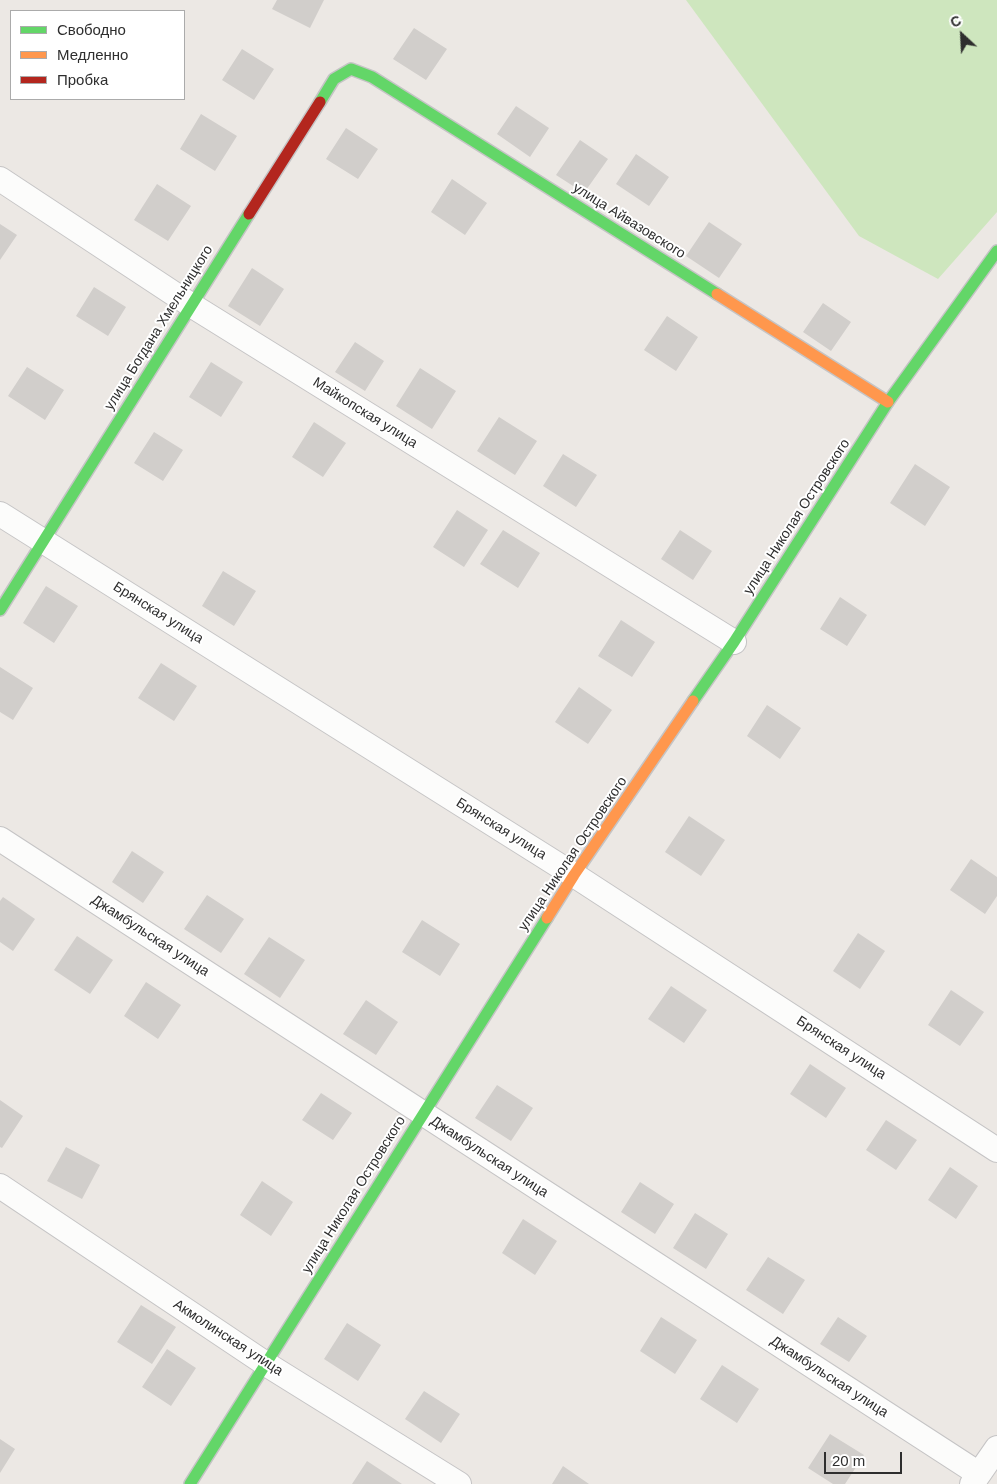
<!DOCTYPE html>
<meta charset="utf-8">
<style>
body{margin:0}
#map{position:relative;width:997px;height:1484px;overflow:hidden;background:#ece8e4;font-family:Arial,sans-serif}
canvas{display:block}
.legend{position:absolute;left:10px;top:10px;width:175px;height:90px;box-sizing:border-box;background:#fff;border:1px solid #ababab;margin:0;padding:6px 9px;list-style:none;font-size:15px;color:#2e2e2e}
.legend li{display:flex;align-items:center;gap:10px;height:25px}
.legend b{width:25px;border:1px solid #ababab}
.north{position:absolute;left:937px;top:10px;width:50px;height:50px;-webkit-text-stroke:4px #fff;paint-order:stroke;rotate:335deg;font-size:14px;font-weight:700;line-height:20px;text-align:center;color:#2e2e2e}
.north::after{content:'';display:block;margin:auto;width:18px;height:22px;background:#2e2e2e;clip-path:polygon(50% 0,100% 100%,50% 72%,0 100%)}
.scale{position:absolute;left:824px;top:1452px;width:78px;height:22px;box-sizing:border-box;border:2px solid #2e2e2e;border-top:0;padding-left:6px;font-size:15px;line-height:18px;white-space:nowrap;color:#2e2e2e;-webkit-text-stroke:4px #fff;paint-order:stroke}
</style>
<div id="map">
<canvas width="997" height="1484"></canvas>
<ul class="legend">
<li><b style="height:6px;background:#63d668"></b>Свободно</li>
<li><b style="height:6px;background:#ff974d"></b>Медленно</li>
<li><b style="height:6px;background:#b3261e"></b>Пробка</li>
</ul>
<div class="north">С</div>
<div class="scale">20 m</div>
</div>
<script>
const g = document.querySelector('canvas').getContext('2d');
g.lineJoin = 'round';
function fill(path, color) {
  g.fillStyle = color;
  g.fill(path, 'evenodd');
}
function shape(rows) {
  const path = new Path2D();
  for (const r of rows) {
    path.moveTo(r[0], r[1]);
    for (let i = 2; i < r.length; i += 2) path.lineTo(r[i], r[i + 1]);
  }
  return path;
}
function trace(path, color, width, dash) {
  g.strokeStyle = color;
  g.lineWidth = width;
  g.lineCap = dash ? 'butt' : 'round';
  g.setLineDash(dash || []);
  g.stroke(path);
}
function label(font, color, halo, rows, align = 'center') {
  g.font = font + ' Arial,sans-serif';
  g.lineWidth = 4;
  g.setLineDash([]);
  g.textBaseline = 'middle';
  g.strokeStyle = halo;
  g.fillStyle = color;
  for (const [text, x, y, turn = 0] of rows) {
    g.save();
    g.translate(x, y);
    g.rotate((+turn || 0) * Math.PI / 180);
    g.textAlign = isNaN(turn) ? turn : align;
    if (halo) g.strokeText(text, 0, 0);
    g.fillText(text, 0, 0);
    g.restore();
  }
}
const green = shape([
 [686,0,997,0,997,212,938,279,859,236]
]);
const building = shape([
 [277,0,324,0,310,28,272,9],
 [414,28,447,49,426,80,393,59],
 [242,49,274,69,254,100,222,80],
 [516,106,549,128,530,157,497,134],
 [201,114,237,136,215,171,180,149],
 [346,128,378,149,358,179,326,159],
 [580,140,608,159,584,193,556,175],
 [636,154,669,177,649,206,616,184],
 [452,179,487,203,465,235,431,212],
 [157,184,191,206,168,241,134,220],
 [709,222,742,244,719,278,686,256],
 [0,224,17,235,0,260],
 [252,268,284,289,260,326,228,306],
 [94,287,126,307,108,336,76,316],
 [823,303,851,322,831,351,803,332],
 [667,316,698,337,676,371,644,350],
 [355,342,384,361,365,391,335,372],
 [211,362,243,382,221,417,189,397],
 [27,367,64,390,45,420,8,396],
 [420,368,456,391,432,429,396,406],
 [499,417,537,441,515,475,477,451],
 [314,422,346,443,323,477,292,457],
 [154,432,183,450,163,481,134,463],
 [563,454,597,475,576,507,543,486],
 [915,464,950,487,925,526,890,503],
 [457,510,488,530,464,567,433,547],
 [503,530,540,553,518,588,480,564],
 [680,530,712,551,693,580,661,559],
 [223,571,256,591,234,626,202,606],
 [46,586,78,606,54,643,23,623],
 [840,597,867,615,847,646,820,629],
 [621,620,655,642,632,677,598,656],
 [161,663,197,686,174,721,138,698],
 [0,667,33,688,13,720,0,712],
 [579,687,612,710,588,744,555,722],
 [767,705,801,728,780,759,747,736],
 [689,816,725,840,701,876,665,852],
 [132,851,164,872,143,903,112,882],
 [971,859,997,877,997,896,985,914,950,890],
 [207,895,244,919,221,953,184,929],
 [3,897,35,919,13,951,0,942,0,901],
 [422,920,460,944,440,976,402,952],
 [858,933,885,951,860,989,833,971],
 [77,936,113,960,90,994,54,970],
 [269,937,305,960,280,998,244,974],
 [146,982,181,1005,158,1039,124,1016],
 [671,986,707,1010,684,1043,648,1019],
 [951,990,984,1012,960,1046,928,1025],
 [366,1000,398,1022,376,1055,343,1034],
 [810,1064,846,1088,826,1118,790,1094],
 [497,1085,533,1108,511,1141,475,1118],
 [321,1093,352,1113,333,1140,302,1120],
 [0,1100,23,1116,2,1148,0,1147],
 [886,1120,917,1140,896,1170,866,1150],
 [66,1147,100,1165,82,1199,47,1181],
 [950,1167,978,1186,956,1219,928,1200],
 [262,1181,293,1202,271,1236,240,1215],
 [640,1182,674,1204,655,1234,621,1212],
 [695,1213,728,1234,706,1269,673,1248],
 [523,1219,557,1241,535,1275,502,1253],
 [768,1257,805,1280,783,1314,746,1290],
 [141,1305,176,1327,152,1364,117,1342],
 [661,1317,697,1340,675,1374,640,1351],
 [838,1317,867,1336,849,1362,820,1344],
 [347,1323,381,1345,358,1381,324,1359],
 [167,1349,196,1368,171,1406,142,1387],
 [722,1365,759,1389,737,1423,700,1399],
 [424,1391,460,1414,441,1443,405,1419],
 [830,1434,864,1455,845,1484,833,1484,808,1468],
 [0,1439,15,1449,0,1473],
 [367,1461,402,1484,352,1484],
 [563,1466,589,1484,552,1484]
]);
const street = shape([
 [0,179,191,305,734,642],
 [0,514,574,875,997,1150],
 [0,839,979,1474],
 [0,1186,266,1364,459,1484],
 [972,1484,997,1448]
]);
const fast = shape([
 [320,102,334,79,351,69,372,77,717,294],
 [0,610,249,214],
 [693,701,734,642,888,402,997,251],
 [190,1484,547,918]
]);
const slow = shape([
 [717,294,888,402],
 [547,918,574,875,693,701]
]);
const jam = shape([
 [249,214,320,102]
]);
const streetNames = [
 ["улица Айвазовского",629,221,32],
 ["улица Богдана Хмельницкого",159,328,-58],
 ["Майкопская улица",365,413,32],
 ["улица Николая Островского",797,517,-57],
 ["Брянская улица",158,613,32],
 ["Брянская улица",501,829,32],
 ["улица Николая Островского",573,854,-56],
 ["Джамбульская улица",150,936,33],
 ["Брянская улица",841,1048,33],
 ["Джамбульская улица",489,1157,33],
 ["улица Николая Островского",354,1195,-58],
 ["Акмолинская улица",228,1338,33],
 ["Джамбульская улица",829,1377,33]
];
fill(green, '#cee6be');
fill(building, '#d1cecb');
trace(street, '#c5c4c5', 26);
trace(fast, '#c5c4c5', 14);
trace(slow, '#c5c4c5', 14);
trace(jam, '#c5c4c5', 14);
trace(street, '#fcfcfb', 24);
trace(fast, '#63d668', 11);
trace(slow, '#ff974d', 11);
trace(jam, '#b3261e', 11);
label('14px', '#2e2e2e', '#fff', streetNames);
</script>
